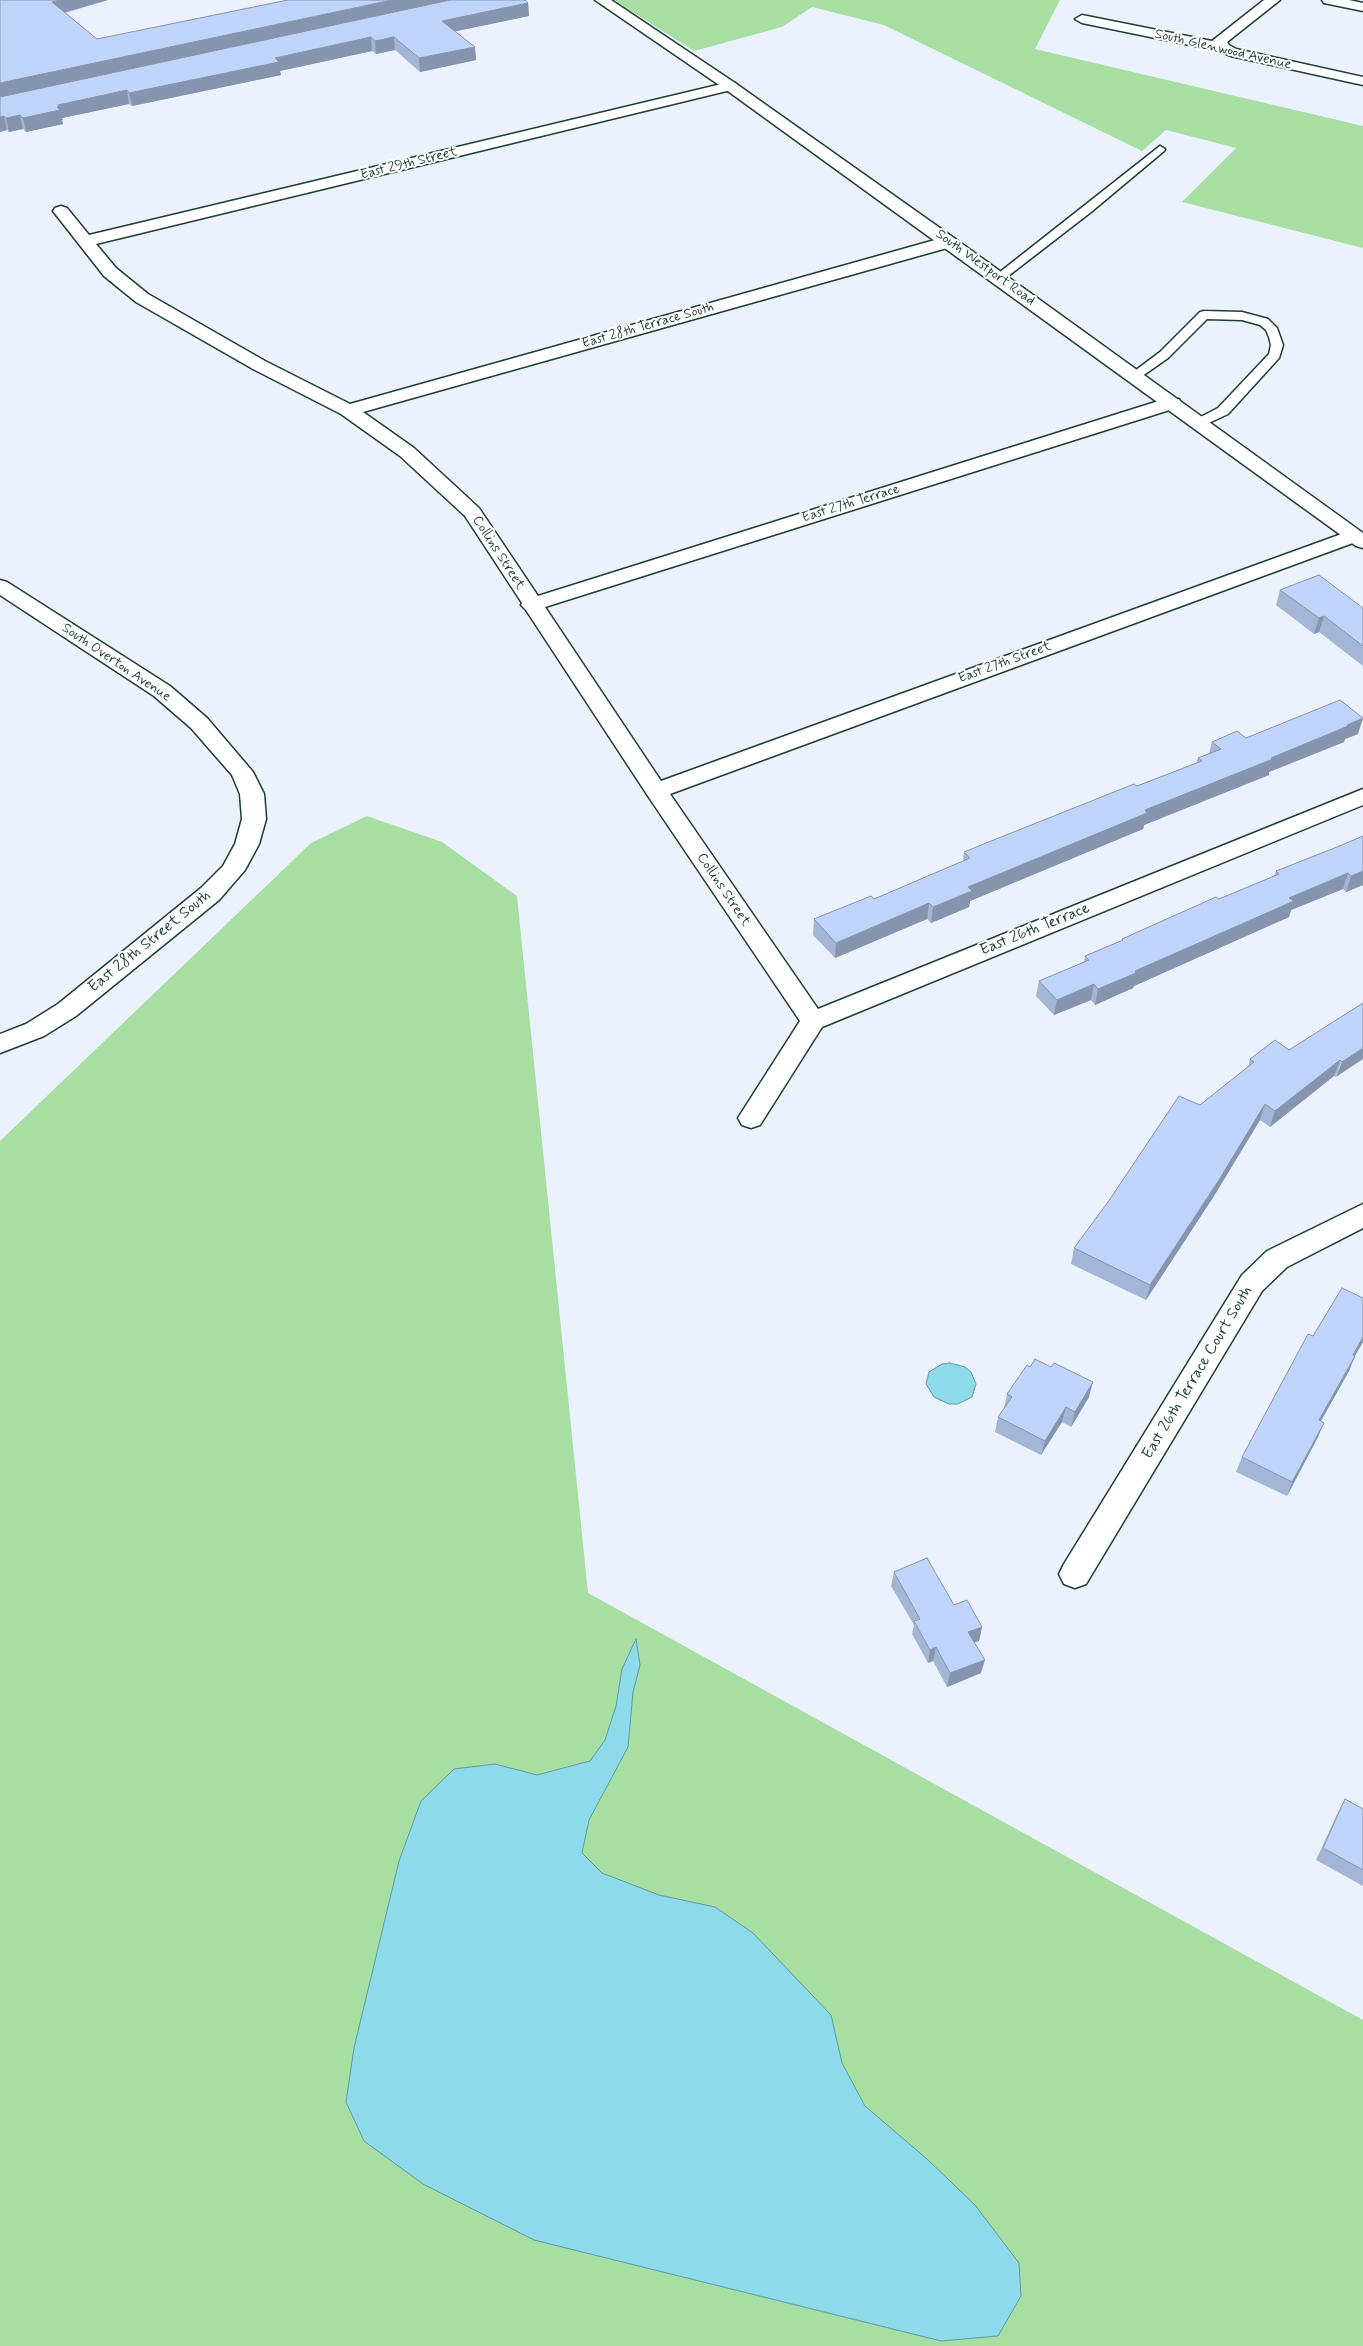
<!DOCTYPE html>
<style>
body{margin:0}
canvas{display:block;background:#ecf2fd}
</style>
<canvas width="1363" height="2346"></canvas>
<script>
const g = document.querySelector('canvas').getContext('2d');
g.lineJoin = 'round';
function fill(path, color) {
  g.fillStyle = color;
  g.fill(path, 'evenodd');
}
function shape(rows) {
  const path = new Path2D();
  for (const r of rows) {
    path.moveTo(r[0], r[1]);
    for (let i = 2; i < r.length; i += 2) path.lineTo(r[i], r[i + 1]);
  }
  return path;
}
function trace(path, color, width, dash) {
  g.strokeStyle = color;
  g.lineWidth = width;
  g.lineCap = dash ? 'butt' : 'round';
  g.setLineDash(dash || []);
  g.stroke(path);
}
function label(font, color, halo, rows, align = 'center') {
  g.font = font + ' Mynerve,sans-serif';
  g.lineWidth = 4;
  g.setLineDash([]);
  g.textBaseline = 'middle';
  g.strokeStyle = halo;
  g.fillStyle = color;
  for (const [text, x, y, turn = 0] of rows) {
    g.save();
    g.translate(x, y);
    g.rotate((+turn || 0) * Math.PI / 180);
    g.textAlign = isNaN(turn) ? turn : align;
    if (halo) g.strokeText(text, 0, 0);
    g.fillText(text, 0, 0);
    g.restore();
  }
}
const green = shape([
 [614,0,1060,0,1035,49,1363,126,1363,248,1182,202,1236,148,1166,130,1142,151,884,25,812,7,782,27,694,51],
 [367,816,442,842,517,896,588,1593,1363,2020,1363,2346,0,2346,0,1141,311,843]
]);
const water = shape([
 [950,1363,965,1367,971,1372,976,1384,972,1397,958,1404,949,1404,934,1397,926,1384,929,1372,942,1364,950,1363],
 [636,1639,640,1665,633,1692,628,1747,589,1820,582,1853,602,1873,659,1895,715,1907,753,1933,831,2015,842,2063,865,2106,927,2159,975,2205,1019,2263,1021,2296,998,2336,941,2341,534,2240,423,2184,364,2141,346,2102,354,2048,399,1861,421,1801,454,1769,495,1764,537,1775,590,1761,605,1740,616,1706,622,1669,636,1639]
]);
const service = shape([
 [1160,146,1165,149,1164,151,1091,212,1003,280,995,280,993,278,995,276,1160,146],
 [1204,311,1242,312,1268,319,1277,328,1283,345,1279,358,1228,414,1200,427,1194,423,1195,420,1218,408,1269,354,1271,345,1269,337,1266,330,1260,325,1242,320,1207,319,1168,358,1138,379,1130,379,1128,376,1160,352,1200,312,1204,311]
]);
const minor = shape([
 [1264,0,1280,0,1227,42,1229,45,1236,49,1363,77,1363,85,1231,56,1219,51,1082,23,1075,19,1082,15,1212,41,1264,0],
 [1322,0,1349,0,1363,3,1363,11,1324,3,1322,0],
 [730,82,735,83,737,86,735,89,96,244,116,268,148,294,265,361,350,404,942,238,954,238,956,242,954,246,363,412,414,448,479,508,538,596,1165,399,1179,399,1181,403,1179,407,545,607,661,781,1347,532,1354,530,1361,532,1363,538,1361,540,670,794,818,1009,1363,789,1363,805,822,1027,760,1125,751,1128,742,1125,738,1118,800,1021,648,796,526,610,521,605,522,603,465,516,400,456,341,414,253,369,136,302,104,276,53,211,55,208,61,206,67,208,89,235,730,82],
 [0,580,7,582,170,686,207,718,253,772,264,794,266,819,259,844,245,870,219,900,76,1016,44,1036,0,1053,0,1034,26,1024,58,1004,201,888,223,866,235,844,242,819,240,794,232,775,191,728,154,696,0,595,0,580],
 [1363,1204,1363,1228,1287,1267,1262,1291,1086,1584,1075,1588,1064,1584,1059,1574,1064,1564,1242,1275,1267,1251,1363,1204]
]);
const tertiary = shape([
 [595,0,611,0,735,83,954,238,1363,533,1363,548,1356,546,725,89,595,0]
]);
const wall = shape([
 [0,0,108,0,65,13,97,39,528,3,529,16,455,31,475,47,476,60,420,72,395,50,376,54,372,51,280,71,281,75,132,106,129,104,62,118,63,120,62,120,63,124,26,132,23,129,9,132,7,130,0,132],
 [1280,590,1363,608,1363,666,1319,632,1314,634,1276,605],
 [1358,734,1345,739,1344,742,1269,772,1269,775,1144,825,1143,829,970,901,969,907,931,923,927,919,835,958,813,935,814,919,874,899,963,861,964,852,1196,763,1198,758,1209,753,1212,742,1246,738],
 [1337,847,1363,885,1346,892,1343,889,1291,910,1289,917,1134,986,1133,988,1095,1005,1091,1000,1054,1015,1036,996,1039,981,1084,962,1085,956,1121,941,1122,939,1274,876,1276,871],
 [1363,1003,1336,1077,1334,1076,1270,1127,1260,1120,1214,1196,1146,1300,1071,1264,1074,1248,1200,1105,1248,1067,1250,1059,1289,1050],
 [1363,1298,1363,1342,1355,1356,1349,1371,1321,1421,1318,1437,1287,1496,1236,1472,1242,1457,1313,1336],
 [1007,1394,1089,1397,1071,1427,1062,1422,1041,1455,995,1432,998,1417,1004,1408],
 [894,1572,954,1605,982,1627,979,1641,974,1642,981,1673,947,1687,933,1661,928,1663,912,1634,914,1625,891,1586],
 [1345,1799,1363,1809,1363,1886,1316,1860,1338,1812]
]);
const shadedWall = shape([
 [61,0,108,0,55,15,52,2],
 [392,0,454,0,0,97,0,83],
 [528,3,529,16,443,34,442,21],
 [371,37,372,51,280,71,281,75,132,106,129,93,275,58],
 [394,37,395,50,376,54,375,41],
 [475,47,476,60,420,72,419,58],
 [127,90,129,104,62,118,63,120,62,120,63,124,26,132,23,118,57,107,58,105],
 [20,115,23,129,9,132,6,118],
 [4,116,7,130,0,132,0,117],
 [1324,616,1319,632,1314,634,1319,618],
 [1363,718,1358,734,1345,739,1344,742,1269,772,1269,775,1144,825,1143,829,970,901,969,907,931,923,933,907,968,887,1145,810,1271,758],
 [1363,871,1363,885,1346,892,1351,876],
 [1348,873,1343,889,1291,910,1289,917,1134,986,1133,988,1095,1005,1098,989,1289,898],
 [929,903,927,919,835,958,836,943],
 [1094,984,1091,1000,1054,1015,1057,1000],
 [1363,1048,1363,1059,1336,1077,1342,1062],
 [1340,1060,1334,1076,1270,1127,1275,1111],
 [1265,1104,1260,1120,1214,1196,1146,1300,1150,1285],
 [1363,1337,1363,1342,1346,1370,1353,1355],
 [1355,1356,1349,1371,1313,1435,1319,1420],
 [1093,1382,1089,1397,1071,1427,1075,1412],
 [1066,1407,1062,1422,1041,1455,1045,1441],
 [1324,1423,1318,1437,1287,1496,1292,1482],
 [982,1627,979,1641,965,1646,968,1632],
 [936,1647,933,1661,928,1663,930,1650],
 [985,1660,981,1673,947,1687,950,1673]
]);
const building = shape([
 [0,0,61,0,52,2,97,39,288,0,392,0,0,83,0,0],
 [450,0,525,0,528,3,442,21,475,47,419,58,394,37,375,41,371,37,275,58,279,62,129,93,127,90,58,105,60,106,57,107,60,110,23,118,20,115,6,118,4,116,0,117,0,97,450,0],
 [1319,575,1363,608,1363,646,1324,616,1319,618,1280,590,1319,575],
 [1340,700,1363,718,1347,725,1348,726,1271,758,1273,759,1145,810,1147,813,968,887,972,891,933,907,929,903,836,943,814,919,871,896,874,899,970,858,964,852,981,845,1134,784,1137,786,1202,761,1198,758,1221,749,1212,742,1237,731,1246,738,1340,700],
 [1363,836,1363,871,1351,876,1348,873,1289,898,1294,901,1135,971,1136,973,1098,989,1094,984,1057,1000,1039,981,1089,960,1085,956,1123,940,1122,939,1216,897,1219,899,1279,874,1276,871,1337,847,1363,836],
 [1363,1003,1363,1048,1342,1062,1340,1060,1275,1111,1265,1104,1219,1180,1150,1285,1074,1248,1108,1202,1179,1096,1200,1105,1254,1062,1250,1059,1275,1040,1289,1050,1363,1003],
 [1342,1288,1363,1298,1363,1337,1353,1355,1355,1356,1319,1420,1324,1423,1292,1482,1242,1457,1308,1334,1313,1336,1342,1288],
 [1035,1359,1051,1367,1054,1363,1093,1382,1075,1412,1066,1407,1045,1441,998,1417,1012,1397,1007,1394,1027,1365,1030,1367,1035,1359],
 [927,1558,954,1605,967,1600,982,1627,968,1632,985,1660,950,1673,936,1647,930,1650,914,1621,920,1619,894,1572,927,1558],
 [1345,1799,1363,1809,1363,1870,1323,1848,1345,1799]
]);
const farStreetnames = [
 ["South Glenwood Avenue",1223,50,13],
 ["East 29th Street",409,164,-14],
 ["South Westport Road",985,268,36],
 ["East 28th Terrace South",648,326,-16],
 ["East 27th Terrace",851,504,-17],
 ["Collins Street",498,553,57],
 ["South Overton Avenue",116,663,34],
 ["East 27th Street",1005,663,-20],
 ["Collins Street",723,890,56]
];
const streetNames = [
 ["East 26th Terrace",1035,930,-22],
 ["East 28th Street South",150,942,-39],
 ["East 26th Terrace Court South",1198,1373,-59]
];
fill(green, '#a7dea2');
fill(water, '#8cdaea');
trace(water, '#609ba1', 1);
trace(service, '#1f3d34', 3);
trace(minor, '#1f3d34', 3);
trace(tertiary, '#1f3d34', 3);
fill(service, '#fff');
fill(minor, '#fff');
fill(tertiary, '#fff');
fill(wall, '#a4b6d6');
fill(shadedWall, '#8694ae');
fill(building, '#bfd4f9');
trace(building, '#8694ae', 1);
label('14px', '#1f3d34', '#fff', farStreetnames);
label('16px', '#1f3d34', '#fff', streetNames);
</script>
